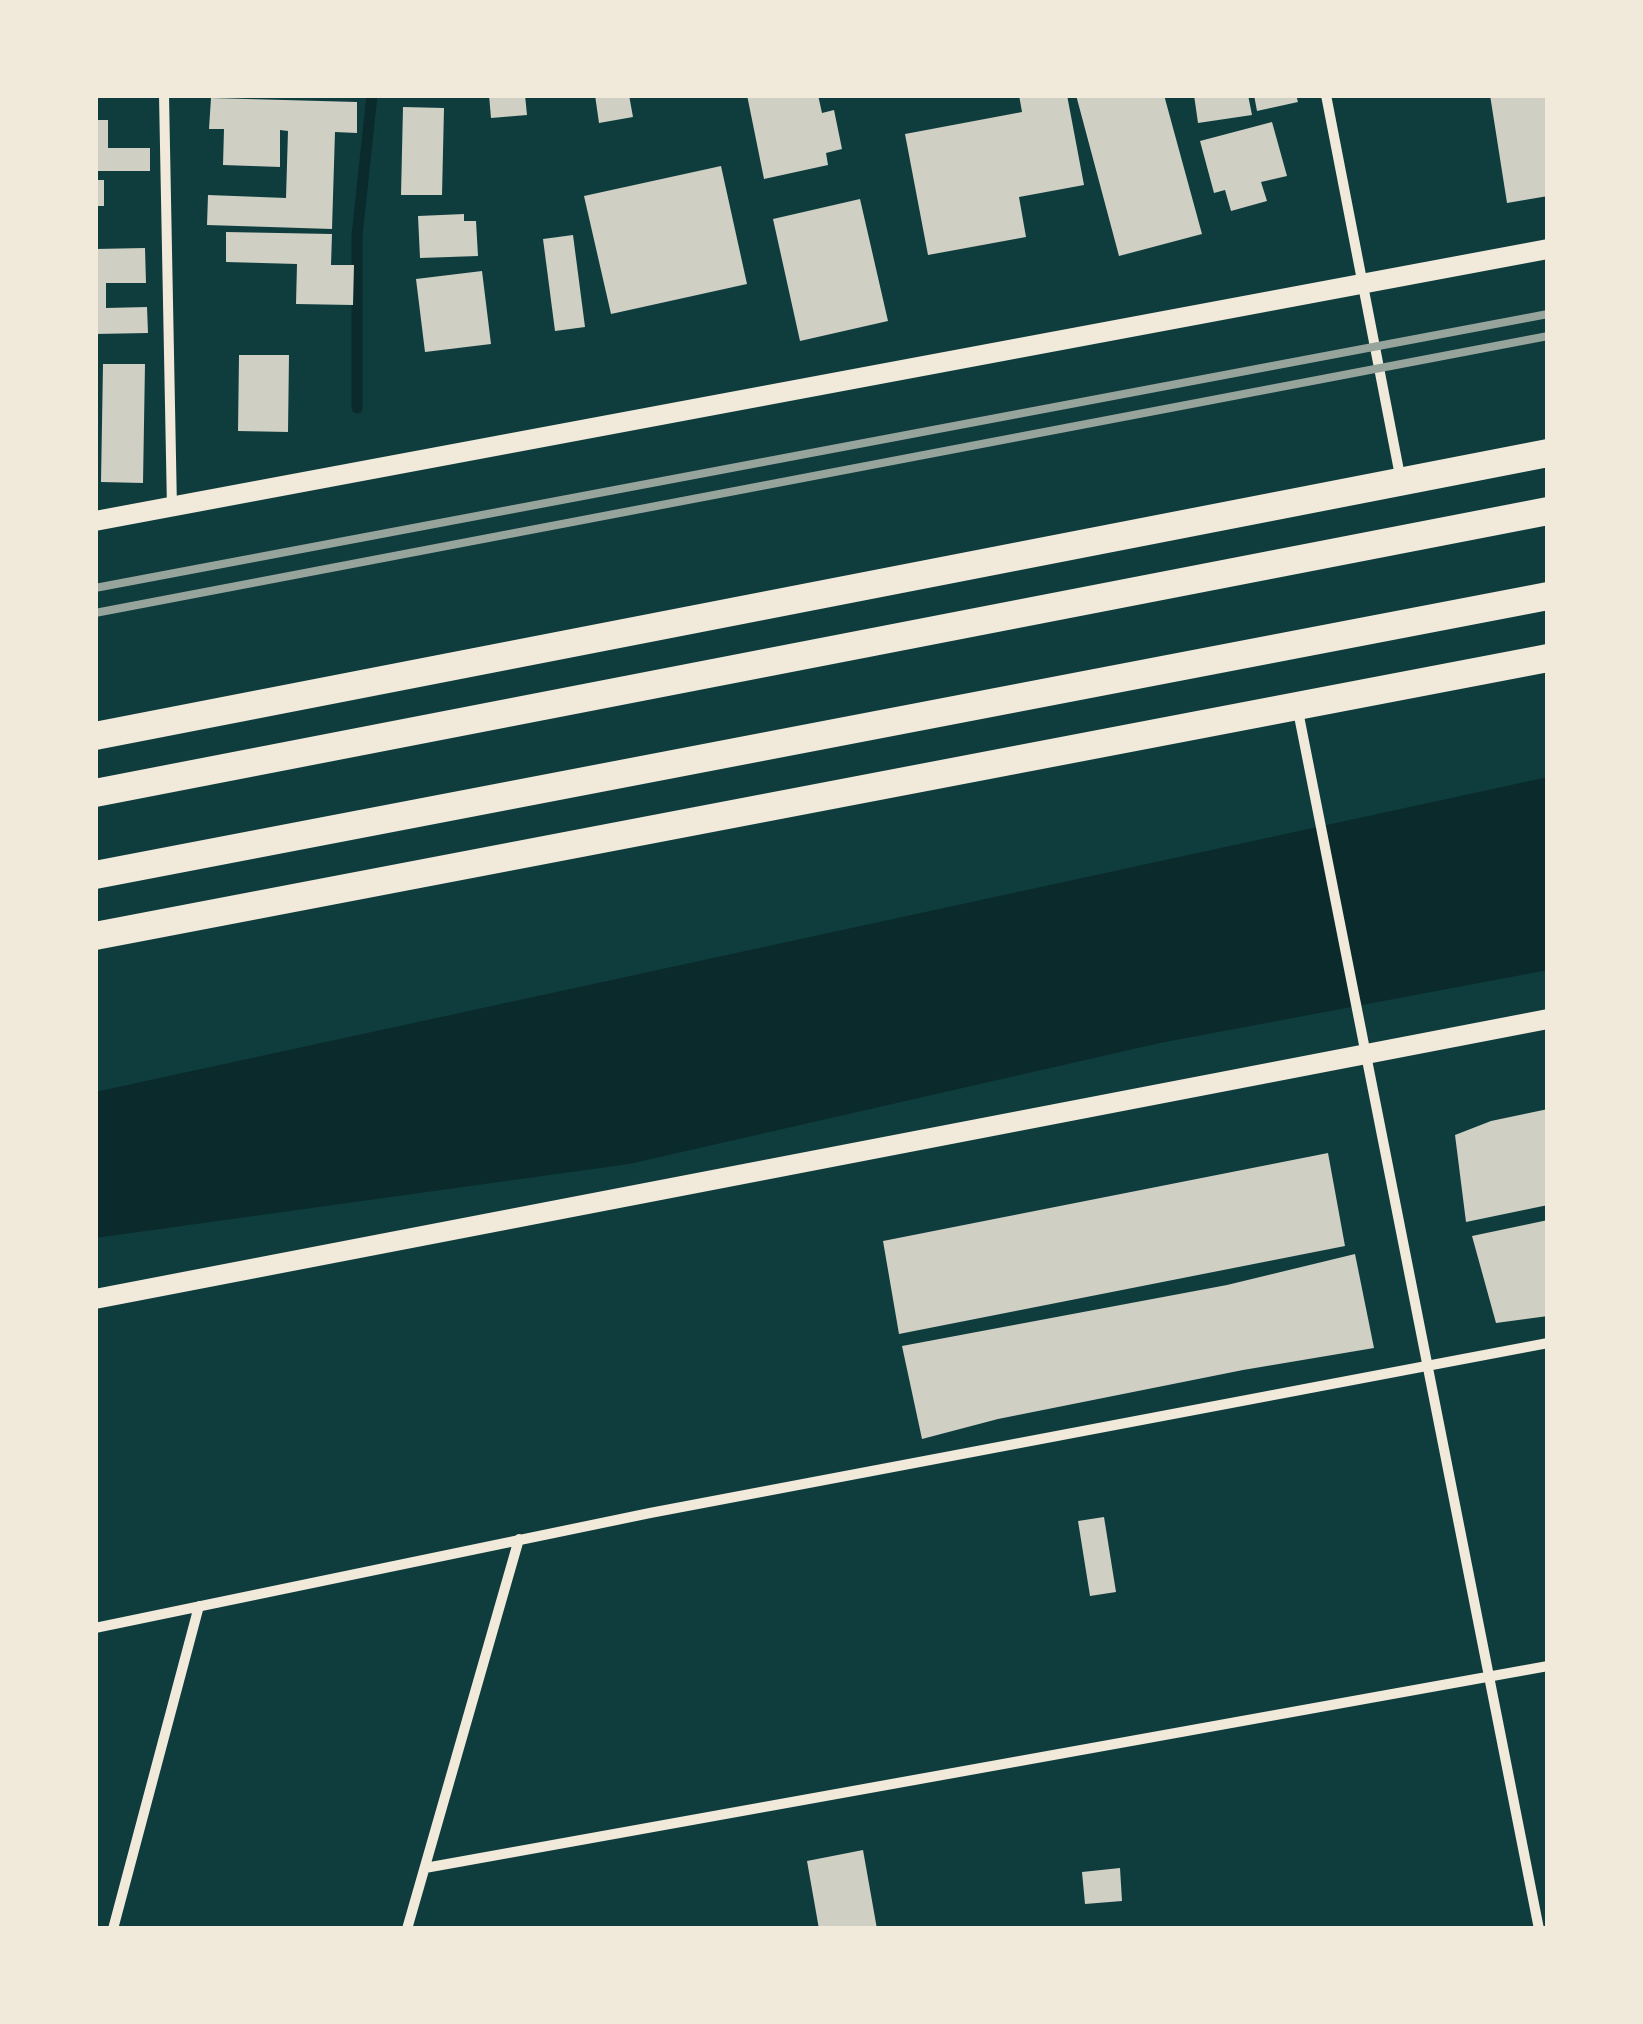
<!DOCTYPE html>
<style>
body{margin:0}
#map{position:relative;width:1643px;height:2024px;overflow:hidden;background:#0f3d3e;font-family:"Nunito Sans",sans-serif}
canvas{display:block}
.frame{position:absolute;inset:0;border:98px solid #f1e9da;pointer-events:none}
</style>
<div id="map">
<canvas width="1643" height="2024"></canvas>
<div class="frame"></div>
</div>
<script>
const g = document.querySelector('canvas').getContext('2d');
g.lineJoin = 'round';
function fill(path, color) {
  g.fillStyle = color;
  g.fill(path, 'evenodd');
}
function shape(rows) {
  const path = new Path2D();
  for (const r of rows) {
    path.moveTo(r[0], r[1]);
    for (let i = 2; i < r.length; i += 2) path.lineTo(r[i], r[i + 1]);
  }
  return path;
}
function trace(path, color, width, dash) {
  g.strokeStyle = color;
  g.lineWidth = width;
  g.lineCap = dash ? 'butt' : 'round';
  g.setLineDash(dash || []);
  g.stroke(path);
}
const water = shape([
 [1548,777,1548,970,1160,1043,629,1164,95,1238,95,1092]
]);
const stream = shape([
 [357,408,357,236,372,95]
]);
const building = shape([
 [489,95,525,95,527,115,491,118],
 [595,95,629,95,633,117,599,123],
 [747,95,818,95,822,113,834,110,842,149,826,153,828,165,764,179],
 [1019,95,1067,95,1084,185,1019,197,1026,237,928,255,905,134,1022,112],
 [1076,95,1164,95,1202,234,1119,256],
 [1194,95,1248,95,1252,115,1198,123],
 [1254,95,1296,95,1298,102,1257,111],
 [1490,95,1548,95,1548,196,1507,203],
 [211,98,357,102,357,133,335,132,332,229,207,225,208,195,286,198,288,131,280,130,280,167,223,165,224,129,209,129],
 [403,107,444,108,442,195,401,195],
 [95,120,108,120,108,148,150,148,150,171,95,171],
 [1272,122,1287,176,1261,182,1267,201,1231,211,1225,190,1214,193,1200,141],
 [721,166,747,284,611,314,584,196],
 [95,180,104,180,104,206,95,206],
 [860,199,888,321,800,341,773,219],
 [464,214,464,221,476,221,478,256,420,258,418,216],
 [226,232,332,234,331,265,354,265,353,305,296,304,297,264,226,262],
 [573,235,585,327,555,331,543,239],
 [145,248,146,283,106,283,106,308,147,307,148,333,95,334,95,249],
 [482,271,491,344,425,352,416,279],
 [239,355,289,355,288,432,238,431],
 [103,364,145,364,143,483,101,482],
 [1548,1109,1548,1205,1466,1222,1455,1135,1491,1121],
 [1328,1153,1345,1246,899,1334,883,1241],
 [1548,1220,1548,1316,1496,1323,1472,1236],
 [1355,1254,1374,1348,1243,1370,998,1419,922,1439,902,1346,1227,1285],
 [1104,1517,1116,1592,1090,1596,1078,1521],
 [863,1850,877,1929,819,1929,807,1861],
 [1120,1868,1122,1901,1085,1904,1082,1872]
]);
const minor = shape([
 [164,95,172,509],
 [1326,95,1401,481],
 [1297,706,1539,1929],
 [95,1628,650,1513,1548,1343],
 [425,1868,1548,1666],
 [113,1929,199,1606],
 [407,1929,519,1539]
]);
const secondary = shape([
 [95,521,1548,249],
 [95,1299,1548,1019]
]);
const trunk = shape([
 [95,736,1548,453],
 [95,793,1548,511],
 [95,875,1548,596],
 [95,936,1548,658]
]);
const rail = shape([
 [95,588,1548,314],
 [95,613,1548,336]
]);
fill(water, '#0a2a2b');
trace(stream, '#0a2a2b', 11);
fill(building, '#cfcfc3');
trace(minor, '#f1e9da', 10);
trace(secondary, '#f1e9da', 20);
trace(trunk, '#f1e9da', 28);
trace(rail, '#97a49c', 8);
</script>
